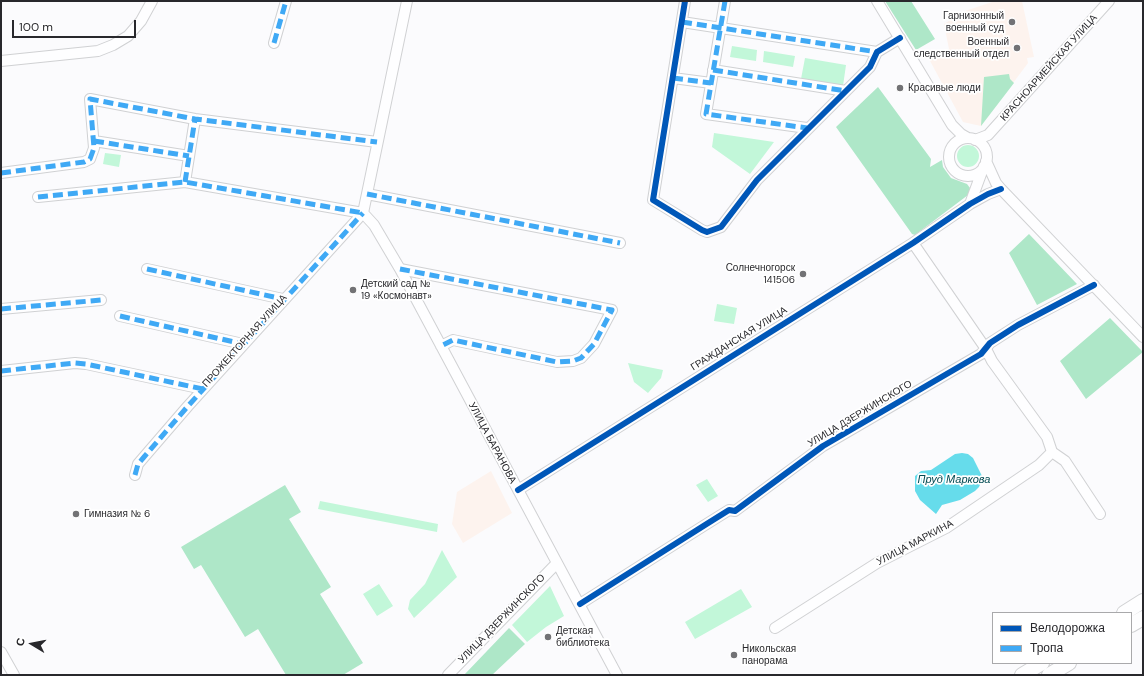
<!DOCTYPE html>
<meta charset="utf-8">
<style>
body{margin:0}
#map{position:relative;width:1144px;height:676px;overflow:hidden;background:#fbfbfd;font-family:"DM Sans",sans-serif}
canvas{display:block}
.frame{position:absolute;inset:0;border:2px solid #28282c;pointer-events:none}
.legend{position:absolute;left:992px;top:612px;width:140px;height:52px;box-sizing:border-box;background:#fff;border:1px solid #a9a9ab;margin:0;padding:5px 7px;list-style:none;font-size:12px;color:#28282c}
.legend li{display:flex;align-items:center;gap:8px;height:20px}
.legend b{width:20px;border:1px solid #a9a9ab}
.north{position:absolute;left:12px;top:624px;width:40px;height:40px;-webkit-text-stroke:3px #fff;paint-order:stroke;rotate:280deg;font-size:11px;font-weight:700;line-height:16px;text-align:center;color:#28282c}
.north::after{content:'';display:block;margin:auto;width:14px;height:18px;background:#28282c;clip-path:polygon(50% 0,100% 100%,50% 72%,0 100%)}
.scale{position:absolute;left:12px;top:20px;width:124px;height:18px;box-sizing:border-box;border:2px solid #28282c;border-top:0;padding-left:5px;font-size:12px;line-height:14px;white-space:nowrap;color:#28282c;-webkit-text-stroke:3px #fff;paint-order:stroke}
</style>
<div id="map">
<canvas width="1144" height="676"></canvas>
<div class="frame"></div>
<ul class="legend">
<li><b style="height:5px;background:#0057b8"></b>Велодорожка</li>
<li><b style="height:5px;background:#3fa9f5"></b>Тропа</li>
</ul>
<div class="north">С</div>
<div class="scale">100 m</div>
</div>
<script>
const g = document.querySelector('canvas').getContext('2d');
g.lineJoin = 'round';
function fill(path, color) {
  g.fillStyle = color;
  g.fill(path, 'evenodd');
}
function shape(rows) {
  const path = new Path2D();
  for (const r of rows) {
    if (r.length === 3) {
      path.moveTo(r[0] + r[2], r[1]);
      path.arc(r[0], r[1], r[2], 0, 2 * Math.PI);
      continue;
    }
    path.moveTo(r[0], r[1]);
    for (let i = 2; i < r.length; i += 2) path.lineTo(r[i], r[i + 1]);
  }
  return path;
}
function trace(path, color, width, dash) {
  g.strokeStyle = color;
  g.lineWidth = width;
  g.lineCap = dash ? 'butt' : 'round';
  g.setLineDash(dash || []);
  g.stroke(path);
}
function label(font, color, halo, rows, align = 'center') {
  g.font = font + ' "DM Sans",sans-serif';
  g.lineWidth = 3.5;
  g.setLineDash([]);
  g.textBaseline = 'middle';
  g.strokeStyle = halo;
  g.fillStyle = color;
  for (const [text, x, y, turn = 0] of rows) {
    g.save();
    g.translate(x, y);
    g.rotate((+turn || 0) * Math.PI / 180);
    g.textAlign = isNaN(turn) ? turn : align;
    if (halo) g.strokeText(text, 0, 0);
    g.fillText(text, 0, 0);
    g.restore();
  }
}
const commercial = shape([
 [995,1,1022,1,1034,57,1027,58,1028,63,981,126,963,122,929,59,949,49,944,24,965,11],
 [491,471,512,513,463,543,452,524,457,492]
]);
const green = shape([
 [732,46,757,50,756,61,730,57],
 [764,51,795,56,793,67,763,62],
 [805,58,846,65,843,86,801,79],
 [714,133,774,142,750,174,712,147],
 [968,156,11],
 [105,153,121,155,119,167,103,164],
 [717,304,737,308,734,324,714,321],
 [628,363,663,370,661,378,648,393,634,382],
 [707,479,718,496,708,502,696,485],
 [320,501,438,524,437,532,318,509],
 [442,550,457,577,414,618,408,609,410,600,425,584],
 [379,584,393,606,377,616,363,594],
 [550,586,564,616,546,627,527,642,512,625],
 [741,589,752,607,695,639,685,622]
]);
const forest = shape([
 [885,1,911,1,935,39,916,50],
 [1009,74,1010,79,1014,83,981,126,984,77],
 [878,87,931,159,930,167,942,160,943,167,951,178,967,184,970,188,968,195,915,235,912,234,836,127],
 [1029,234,1077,284,1037,305,1009,253],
 [1110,318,1143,352,1086,399,1060,361],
 [285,485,301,512,289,519,331,587,320,594,363,663,343,675,286,675,258,629,245,637,201,565,194,569,181,547],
 [509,628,525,644,492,675,464,675]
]);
const water = shape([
 [962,453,968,454,973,458,983,478,979,487,975,491,960,500,942,505,936,514,920,500,915,491,915,476,921,471,931,470,955,454]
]);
const minor = shape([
 [685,1,653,200,702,230,707,232,721,227,757,180,870,67,877,52,900,38],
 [725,1,706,114,807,128],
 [877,1,952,125,961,134,968,138],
 [682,22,877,52],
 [274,43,286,1],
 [1,61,98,51,113,45,128,36,141,21,152,1],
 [713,70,846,91],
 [673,78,711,83],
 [968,157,19],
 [975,140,988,135,1109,1],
 [94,141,189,156],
 [986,161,996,183,1001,189,1143,337],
 [1,173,84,162,90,159,94,148,90,99,195,119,377,142],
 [185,182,195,119],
 [367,194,620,243],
 [38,197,185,182,363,213],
 [970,204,984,166],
 [363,213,374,225,400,269,617,675],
 [363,213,407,1],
 [913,243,986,349,992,361,1047,437,1052,452,1065,461,1100,514],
 [147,269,283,299],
 [400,269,612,310,594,344,581,358,573,361,557,362,453,340,441,346],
 [1,309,101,300],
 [120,316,243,344],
 [1,371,75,363,86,364,203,389],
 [135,475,138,464,144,457,188,406,363,213],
 [518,490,913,243,970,204,988,194,1001,189],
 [580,604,705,525,729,510,735,511,823,446,981,354,990,343,1018,325,1094,285],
 [775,628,877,563,946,528,1039,465,1052,452],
 [1,652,14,675],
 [448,675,557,563]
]);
const highway = shape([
 [1124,613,1143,601],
 [1131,625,1143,618],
 [1022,675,1042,663],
 [1049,675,1069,663]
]);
const quiet = shape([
 [725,1,706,114,807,128],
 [682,22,877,52],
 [274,43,286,1],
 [713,70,846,91],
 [673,78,711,83],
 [94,141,189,156],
 [1,173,84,162,90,159,94,148,90,99,195,119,377,142],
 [185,182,195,119],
 [367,194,620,243],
 [38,197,185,182,363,213],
 [147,269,283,299],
 [400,269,612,310,594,344,581,358,573,361,557,362,453,340,441,346],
 [1,309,101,300],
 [120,316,243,344],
 [1,371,75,363,86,364,203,389],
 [135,475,138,464,144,457,188,406,363,213]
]);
const cycleway = shape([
 [685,1,653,200,702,230,707,232,721,227,757,180,870,67,877,52,900,38],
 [518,490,913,243,970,204,988,194,1001,189],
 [580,604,705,525,729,510,735,511,823,446,981,354,990,343,1018,325,1094,285]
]);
const markers = [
 [1012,22,4,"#727275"],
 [1017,48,4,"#727275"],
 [900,88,4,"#727275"],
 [803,274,4,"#727275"],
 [353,290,4,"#727275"],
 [76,514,4,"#727275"],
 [548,637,4,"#727275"],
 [734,655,4,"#727275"]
];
const poiNames = [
 ["Гарнизонный",1004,16,"right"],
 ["военный суд",1004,28,"right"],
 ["Военный",1009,42,"right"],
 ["следственный отдел",1009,54,"right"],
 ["Красивые люди",908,88],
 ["Солнечногорск",795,268,"right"],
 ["141506",795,280,"right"],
 ["Детский сад №",361,284],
 ["19 «Космонавт»",361,296],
 ["Гимназия № 6",84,514],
 ["Детская",556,631],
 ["библиотека",556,643],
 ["Никольская",742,649],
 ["панорама",742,661]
];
const streetNames = [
 ["КРАСНОАРМЕЙСКАЯ УЛИЦА",1049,68,-48],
 ["ГРАЖДАНСКАЯ УЛИЦА",739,339,-32],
 ["ПРОЖЕКТОРНАЯ УЛИЦА",245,341,-48],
 ["УЛИЦА ДЗЕРЖИНСКОГО",860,414,-31],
 ["УЛИЦА БАРАНОВА",492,443,62],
 ["УЛИЦА МАРКИНА",915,543,-28],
 ["УЛИЦА ДЗЕРЖИНСКОГО",502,619,-46]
];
const waterNames = [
 ["Пруд Маркова",954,480]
];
fill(commercial, '#fdf3ee');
fill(green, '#c2f7d9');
fill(forest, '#aee7c8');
fill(water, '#66dceb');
trace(minor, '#d0d1d3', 12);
trace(highway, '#d0d1d3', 16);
trace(minor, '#fefeff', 10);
trace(highway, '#fefeff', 14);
trace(quiet, '#3fa9f5', 5, [10, 5]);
trace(cycleway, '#0057b8', 6);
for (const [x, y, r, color] of markers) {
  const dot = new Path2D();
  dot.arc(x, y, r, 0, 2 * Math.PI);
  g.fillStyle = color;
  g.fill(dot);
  trace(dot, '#fff', 1.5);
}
label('10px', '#28282c', '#fff', poiNames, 'left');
label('10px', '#28282c', '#fff', streetNames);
label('italic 11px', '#014951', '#fff', waterNames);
</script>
